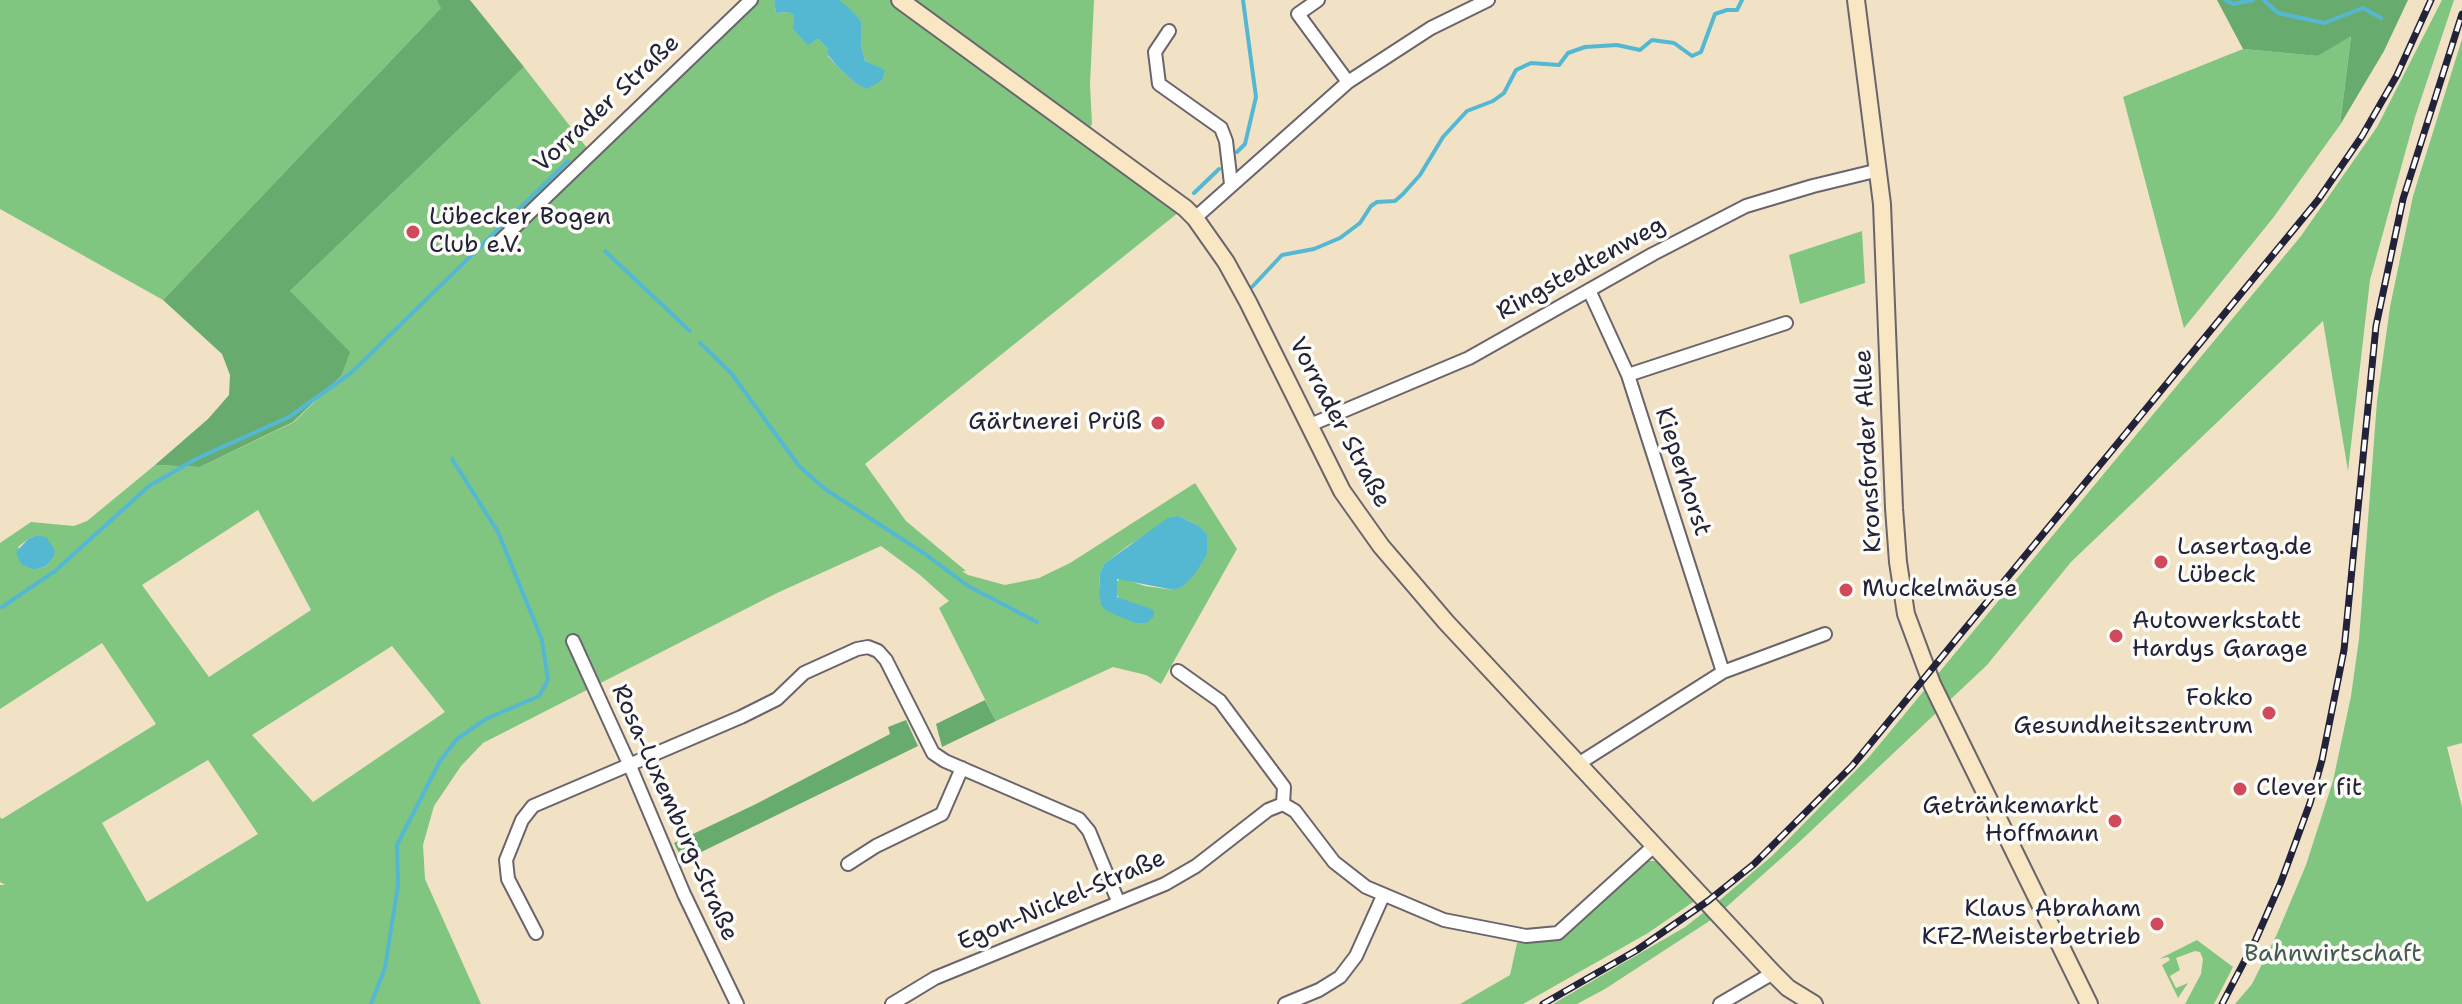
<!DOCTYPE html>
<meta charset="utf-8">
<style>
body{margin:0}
canvas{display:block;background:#f1e2c6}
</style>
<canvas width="2462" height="1004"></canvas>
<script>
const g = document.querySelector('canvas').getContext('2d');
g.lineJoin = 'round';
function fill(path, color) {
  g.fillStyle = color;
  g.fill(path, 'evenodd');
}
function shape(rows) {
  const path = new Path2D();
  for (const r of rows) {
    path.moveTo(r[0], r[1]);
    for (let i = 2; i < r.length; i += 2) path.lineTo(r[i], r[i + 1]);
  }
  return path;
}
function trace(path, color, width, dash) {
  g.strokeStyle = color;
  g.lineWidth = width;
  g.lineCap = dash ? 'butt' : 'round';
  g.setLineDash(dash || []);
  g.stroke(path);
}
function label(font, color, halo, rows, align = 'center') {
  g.font = font + ' "Shantell Sans",sans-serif';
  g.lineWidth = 7;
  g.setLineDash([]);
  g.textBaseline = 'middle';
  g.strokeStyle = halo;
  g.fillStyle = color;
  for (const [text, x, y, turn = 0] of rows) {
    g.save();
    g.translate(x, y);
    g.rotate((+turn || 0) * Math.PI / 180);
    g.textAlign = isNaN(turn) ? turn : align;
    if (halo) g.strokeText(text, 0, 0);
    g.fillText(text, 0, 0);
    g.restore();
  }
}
const green = shape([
 [0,0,437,0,442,7,163,300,0,209],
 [755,0,774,0,776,13,788,12,795,15,809,44,818,39,828,49,828,56,837,66,855,83,874,66,865,61,861,44,861,21,839,0,1094,0,1090,84,1092,124,1082,143,1145,181,1184,208,865,464,906,521,966,571,962,571,968,575,1005,585,1039,578,1070,563,1195,483,1237,549,1161,684,1146,675,1113,667,996,721,939,608,949,601,920,575,881,546,777,593,483,743,461,766,434,806,423,845,425,879,481,1004,0,1004,0,885,5,885,0,882,0,817,2,819,156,724,102,643,0,709,0,543,31,522,74,526,87,521,155,465,200,467,294,422,341,376,290,291,524,67,594,157],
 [258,510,311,610,209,677,142,585],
 [1179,516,1197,525,1174,590,1145,586,1121,578,1116,582,1116,594,1120,599,1099,593,1100,572,1105,563,1129,545],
 [37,535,53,558,46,566,35,570,18,547,28,539],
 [392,646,445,712,313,802,252,735],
 [208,760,258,834,147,902,102,823],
 [2442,0,2454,0,2415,117,2370,280,2348,471,2323,321,2071,562,1987,665,1795,846,1714,918,1605,989,1577,1004,1553,1004,1685,927,1721,899,1772,856,1869,757,2301,236,2377,127],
 [2351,35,2340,125,2273,218,2184,328,2123,97,2243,49,2318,56],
 [2462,39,2462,743,2447,747,2462,807,2462,1004,2235,1004,2252,984,2277,934,2306,865,2333,781,2351,696,2359,639,2377,401,2390,307,2413,196],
 [1862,231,1865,283,1800,304,1789,255],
 [1647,861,1656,861,1696,900,1648,933,1523,1004,1460,1004,1510,975,1517,943,1559,939,1578,925],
 [2197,940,2233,967,2214,1004,2185,1004,2201,974,2203,959,2200,952,2195,951,2176,958,2180,970,2170,976,2176,988,2188,983,2178,998,2162,965,2170,960,2168,957,2159,959]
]);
const forest = shape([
 [437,0,470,0,524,67,290,291,350,352,341,376,293,422,200,467,155,465,208,419,229,395,230,375,222,354,163,300,441,8],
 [2217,0,2408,0,2384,51,2340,125,2351,36,2318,56,2243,49],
 [985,700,996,721,942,747,936,724],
 [906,720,918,746,683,861,674,843,756,804,890,734,888,727]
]);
const water = shape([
 [774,0,839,0,848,7,861,21,861,44,865,61,885,70,882,80,867,89,855,83,837,66,828,55,828,49,818,39,808,45,793,29,794,15,788,12,776,13],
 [1179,516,1197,525,1207,534,1207,554,1195,574,1183,586,1174,590,1117,579,1117,597,1154,610,1154,616,1147,623,1135,623,1107,611,1101,605,1099,593,1100,572,1105,563,1168,518],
 [37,535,47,538,55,550,53,558,46,566,35,570,21,564,16,552,28,539]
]);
const stream = shape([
 [2225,0,2233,4,2253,0],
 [2264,0,2278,13,2324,23,2363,8,2381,18],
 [1237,152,1245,144,1256,97,1243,0],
 [1194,193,1219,169],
 [605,251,690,331],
 [1252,287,1282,255,1314,249,1340,238,1360,223,1371,206,1377,202,1395,201,1403,194,1420,175,1443,137,1467,111,1493,101,1504,93,1516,70,1531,63,1559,65,1568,53,1585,47,1617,45,1640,50,1652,40,1674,43,1692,56,1701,52,1715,14,1727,10,1737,10,1742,0],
 [700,343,731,373,799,466,825,489,925,554,968,586,1037,622],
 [2,607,55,571,149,486,198,458,289,417,351,373,568,161],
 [371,1004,385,968,398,885,397,845,440,761,457,739,486,719,539,696,548,680,542,640,498,532,452,459]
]);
const street = shape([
 [1318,0,1298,14,1348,82],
 [1169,31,1155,52,1159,84,1221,128,1226,141,1231,184],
 [1195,218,1348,82,1431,28,1488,0],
 [497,244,751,0],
 [1589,290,1628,375,1723,672],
 [1628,375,1786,323],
 [1310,425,1469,358,1653,254,1746,206,1813,186,1879,170],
 [573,641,630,766,684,894,737,1004],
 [1178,671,1220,701,1284,787,1283,804],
 [1578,764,1723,672,1825,634],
 [1283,804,1295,811,1334,862,1366,887,1444,920,1526,936,1558,933,1655,845],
 [848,864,876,846,942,814,962,768],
 [536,933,508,879,506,860,522,820,533,806,741,717,777,699,804,673,857,649,868,647,878,651,886,660,933,753,945,761,1079,819,1089,831,1118,901],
 [892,1004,935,978,1165,884,1196,866,1268,810,1283,804],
 [1285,1004,1319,990,1340,977,1356,956,1383,896],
 [1720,1004,1773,973]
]);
const secondary = shape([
 [900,0,1185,208,1195,218,1226,262,1248,302,1342,491,1381,546,1446,622,1773,973,1788,988,1814,1004],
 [1856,0,1882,204,1894,508,1898,562,1906,614,1932,684,2089,1004]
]);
const rail = shape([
 [1543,1004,1637,950,1708,901,1754,864,1852,766,2318,200,2362,136,2397,75,2431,0],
 [2222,1004,2256,939,2281,882,2310,803,2322,760,2344,650,2376,326,2403,199,2462,14]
]);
const markers = [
 [413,232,8,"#d1495b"],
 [1158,423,8,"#d1495b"],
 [2161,562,8,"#d1495b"],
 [1846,590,8,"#d1495b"],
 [2116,636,8,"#d1495b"],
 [2269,713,8,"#d1495b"],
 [2240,789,8,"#d1495b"],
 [2115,821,8,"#d1495b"],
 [2157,924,8,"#d1495b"]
];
const streetNames = [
 ["Vorrader Straße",607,104,-43],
 ["Ringstedtenweg",1581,269,-29],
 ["Vorrader Straße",1339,423,62],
 ["Kronsforder Allee",1869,451,-93],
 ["Kieperhorst",1682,472,72],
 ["Rosa-Luxemburg-Straße",674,813,66],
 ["Egon-Nickel-Straße",1062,901,-23]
];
const poiNames = [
 ["Lübecker Bogen",429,218],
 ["Club e.V.",429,246],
 ["Gärtnerei Prüß",1142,423,"right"],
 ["Lasertag.de",2177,548],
 ["Lübeck",2177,576],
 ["Muckelmäuse",1862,590],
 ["Autowerkstatt",2132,622],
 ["Hardys Garage",2132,650],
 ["Fokko",2253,699,"right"],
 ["Gesundheitszentrum",2253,727,"right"],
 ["Clever fit",2256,789],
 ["Getränkemarkt",2099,807,"right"],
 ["Hoffmann",2099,835,"right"],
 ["Klaus Abraham",2141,910,"right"],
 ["KFZ-Meisterbetrieb",2141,938,"right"]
];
const parkNames = [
 ["Bahnwirtschaft",2333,955]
];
fill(green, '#80c681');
fill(forest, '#68ab6f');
fill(water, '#55b8d3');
trace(stream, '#55b8d3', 4);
trace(street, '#6a656c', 16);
trace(secondary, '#6a656c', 20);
trace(street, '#fff', 12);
trace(secondary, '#f9e7c3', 16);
trace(rail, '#22223b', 7);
trace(rail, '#fdfcf7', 4, [12]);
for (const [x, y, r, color] of markers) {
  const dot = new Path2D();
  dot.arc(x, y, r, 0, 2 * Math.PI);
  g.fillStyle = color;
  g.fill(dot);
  trace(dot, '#fdfcf7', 3);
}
label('24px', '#22223b', '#fdfcf7', streetNames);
label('24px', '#22223b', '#fdfcf7', poiNames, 'left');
label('24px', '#435b54', '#fdfcf7', parkNames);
</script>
